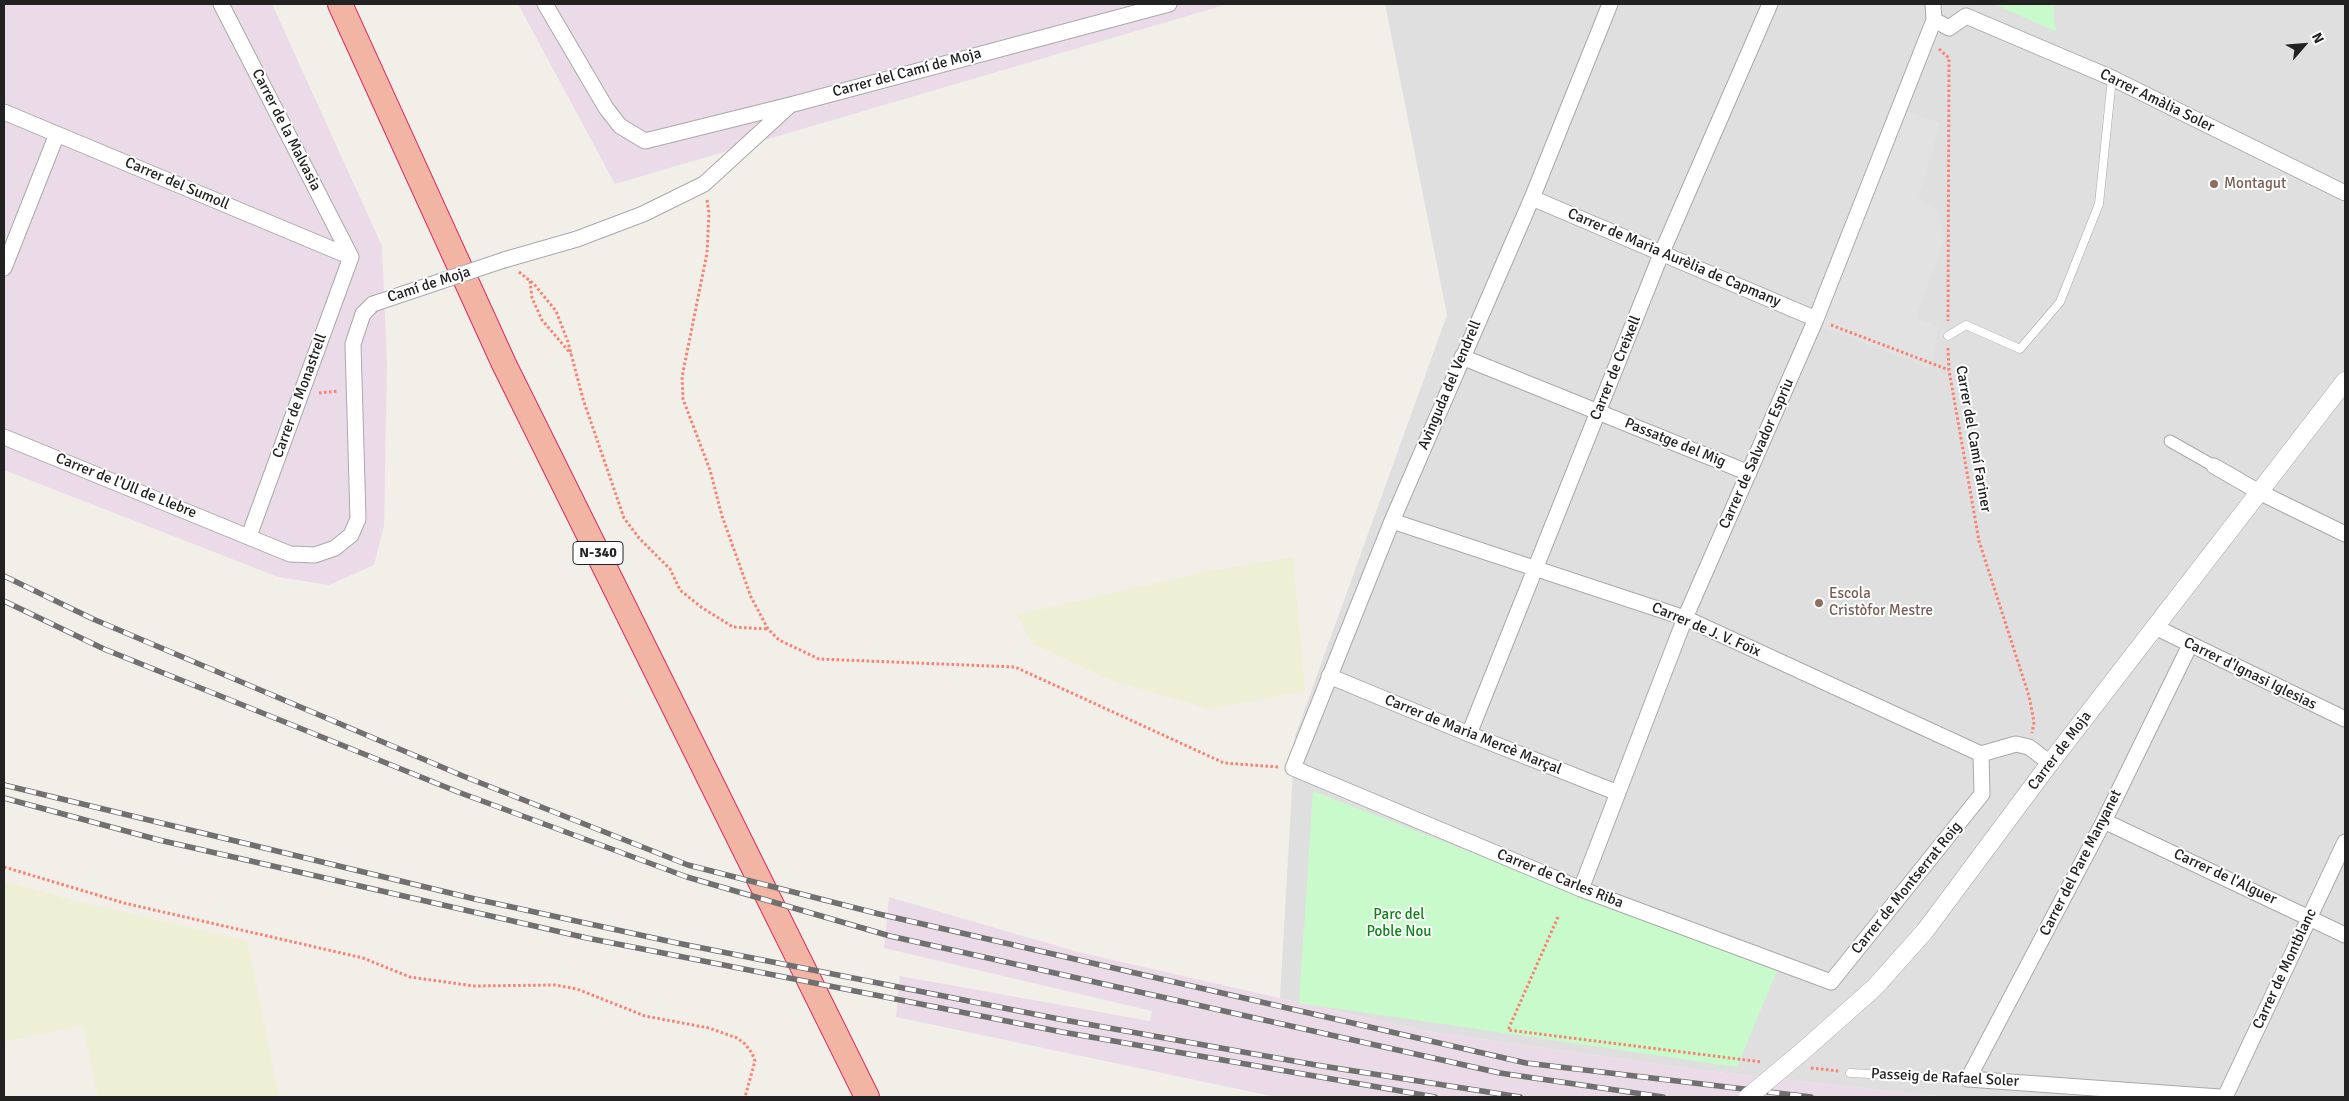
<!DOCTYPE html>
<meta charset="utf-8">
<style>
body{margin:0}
#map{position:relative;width:2349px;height:1101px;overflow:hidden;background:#f2efe9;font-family:Signika,sans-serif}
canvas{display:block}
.frame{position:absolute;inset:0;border:5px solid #222;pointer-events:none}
.north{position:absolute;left:2279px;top:20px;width:50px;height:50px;-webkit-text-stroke:4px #fff;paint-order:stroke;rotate:63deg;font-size:14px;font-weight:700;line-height:20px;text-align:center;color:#222}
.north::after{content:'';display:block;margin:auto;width:18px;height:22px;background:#222;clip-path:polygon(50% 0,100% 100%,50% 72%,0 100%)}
</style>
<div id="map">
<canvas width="2349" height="1101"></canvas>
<div class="frame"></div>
<div class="north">N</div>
</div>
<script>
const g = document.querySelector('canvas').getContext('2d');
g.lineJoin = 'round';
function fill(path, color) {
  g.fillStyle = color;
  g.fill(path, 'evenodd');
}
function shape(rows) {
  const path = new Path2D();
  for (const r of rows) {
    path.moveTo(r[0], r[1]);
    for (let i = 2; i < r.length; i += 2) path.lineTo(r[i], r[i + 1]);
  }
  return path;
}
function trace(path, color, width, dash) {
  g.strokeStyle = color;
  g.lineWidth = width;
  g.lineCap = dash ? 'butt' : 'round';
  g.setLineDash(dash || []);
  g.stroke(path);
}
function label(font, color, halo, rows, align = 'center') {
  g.font = font + ' Signika,sans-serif';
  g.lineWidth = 4;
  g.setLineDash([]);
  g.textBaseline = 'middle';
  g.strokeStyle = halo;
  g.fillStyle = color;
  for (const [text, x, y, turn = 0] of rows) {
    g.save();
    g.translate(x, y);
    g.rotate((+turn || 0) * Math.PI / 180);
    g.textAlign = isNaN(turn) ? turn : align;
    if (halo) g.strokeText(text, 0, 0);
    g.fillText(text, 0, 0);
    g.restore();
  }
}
const residential = shape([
 [1385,4,2345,4,2345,1097,1945,1097,1699,1070,1424,1031,1280,998,1295,736,1447,315]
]);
const industrial = shape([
 [4,4,272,4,382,246,387,362,384,526,374,565,329,585,278,577,4,470],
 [518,4,1228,4,615,184],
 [889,897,1078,952,1424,1031,1699,1070,1945,1097,1276,1097,896,1017,900,976,1150,1021,1152,1011,884,948]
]);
const farmland = shape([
 [1293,557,1305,691,1210,709,1110,680,1033,644,1016,615,1209,571],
 [4,881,72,900,247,941,279,1097,98,1097,83,1025,4,1042]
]);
const park = shape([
 [1994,4,2054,4,2054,23,2057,32],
 [1313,791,1777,971,1737,1067,1299,1003]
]);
const parking = shape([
 [1903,110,1940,123,1918,199,1937,210,1944,241,1916,318,1938,326,1931,369,1817,325]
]);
const path = shape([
 [1939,49,1949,58,1948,321],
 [707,200,709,213,707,253,682,377,683,399,710,470,722,516,751,597,768,629,779,640,819,659,1015,667,1224,763,1278,767],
 [519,272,534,284,556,311,568,342,583,399,624,518,639,538,670,569,680,590,701,607,733,627,767,629],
 [530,281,532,298,542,320,571,354],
 [1831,325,1949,370],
 [1948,348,1949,370,1979,541,2029,696,2034,722,2032,733],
 [319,393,339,391],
 [4,867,124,903,363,958,410,977,474,986,555,985,577,989,645,1016,709,1028,737,1038,745,1044,752,1053,755,1061,745,1097],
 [1558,917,1508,1030,1762,1062],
 [1811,1068,1839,1071]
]);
const service = shape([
 [1948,336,1966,325,2020,349,2060,302,2099,204,2112,78],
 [1850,1073,1968,1079]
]);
const pedestrian = shape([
 [2170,441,2214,466]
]);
const minor = shape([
 [221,4,351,257],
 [545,4,606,108,620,126,645,141,790,105,1169,4],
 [1933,4,1934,20,1949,28,1966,16],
 [1966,16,2112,78,2345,193],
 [4,112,351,257],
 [1532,198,1816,319],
 [504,260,577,239,643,214,704,184,788,107],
 [4,268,57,134],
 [1462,357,1749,473],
 [4,437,290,554,315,555,335,548,351,535,358,519,353,344,363,314,373,304],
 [2214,466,2259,492,2345,534],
 [1392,521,1685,618,1981,754,1982,794,1831,982,1581,889,1293,768,1392,521,1532,198,1610,4],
 [249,536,351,257],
 [2155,627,2345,719],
 [2190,645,2104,821,1968,1079,2220,1097],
 [1329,676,1469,734,1618,793],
 [1469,734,1662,252,1770,4],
 [1981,754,2016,744,2029,747,2050,763],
 [2104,821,2345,935],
 [1581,889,1685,618,1816,319,1934,20],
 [2225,1097,2345,842]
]);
const tertiary = shape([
 [1803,1051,1875,987,1925,931,2050,763,2345,381]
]);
const trunk = shape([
 [340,4,504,364,867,1097]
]);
const rail = shape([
 [4,576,93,619,463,776,688,865,879,914,1526,1063,1811,1097],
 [4,601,104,649,458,792,687,877,890,936,1500,1073,1663,1097],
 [4,785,475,899,677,943,1064,1020,1316,1065,1520,1097],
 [4,798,159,840,587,938,1062,1032,1435,1097]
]);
const minorBridge = shape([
 [373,304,504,260]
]);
const tertiaryBridge = shape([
 [1748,1097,1803,1051]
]);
const markers = [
 [2214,184,5,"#8d6e63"],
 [1819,603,5,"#8d6e63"]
];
const shields = [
 [598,553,50]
];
const shieldNames = [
 ["N-340",598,553]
];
const streetNames = [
 ["Carrer del Camí de Moja",907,73,-15],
 ["Carrer Amàlia Soler",2157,101,26],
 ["Carrer de la Malvasia",286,130,63],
 ["Carrer del Sumoll",177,184,23],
 ["Carrer de Maria Aurèlia de Capmany",1674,258,23],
 ["Camí de Moja",429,285,-18],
 ["Carrer de Creixell",1616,368,-68],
 ["Avinguda del Vendrell",1450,385,-67],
 ["Carrer de Monastrell",300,396,-70],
 ["Carrer del Camí Fariner",1973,439,80],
 ["Passatge del Mig",1675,443,22],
 ["Carrer de Salvador Espriu",1757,454,-66],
 ["Carrer de l'Ull de Llebre",126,486,22],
 ["Carrer de J. V. Foix",1706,630,23],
 ["Carrer d'Ignasi Iglesias",2250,674,26],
 ["Carrer de Maria Mercè Marçal",1473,735,22],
 ["Carrer de Moja",2060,751,-53],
 ["Carrer del Pare Manyanet",2081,863,-63],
 ["Carrer de l'Alguer",2225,877,25],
 ["Carrer de Carles Riba",1560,879,22],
 ["Carrer de Montserrat Roig",1907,888,-51],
 ["Carrer de Montblanc",2285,969,-65],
 ["Passeig de Rafael Soler",1945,1078,3]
];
const educationNames = [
 ["Montagut",2224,184],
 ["Escola",1829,594],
 ["Cristòfor Mestre",1829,611]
];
const parkNames = [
 ["Parc del",1399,915],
 ["Poble Nou",1399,932]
];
fill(residential, '#e0dfdf');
fill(industrial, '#ebdbe8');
fill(farmland, '#eef0d5');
fill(park, '#c8facc');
fill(parking, '#e2e2e2');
trace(service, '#a9a9a9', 9);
trace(pedestrian, '#a9a9a9', 13);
trace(minor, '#a9a9a9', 17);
trace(tertiary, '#a9a9a9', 19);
trace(trunk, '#dc2a67', 26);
trace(path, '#fa8072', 3, [2.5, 2.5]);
trace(service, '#fff', 8);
trace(pedestrian, '#fff', 11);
trace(minor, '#fff', 15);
trace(tertiary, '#fff', 18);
trace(trunk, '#f2b4a3', 24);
trace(rail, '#707070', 5.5);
trace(rail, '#fff', 4, [11]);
trace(minorBridge, '#a9a9a9', 17, []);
trace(tertiaryBridge, '#a9a9a9', 19, []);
trace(minorBridge, '#fff', 15);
trace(tertiaryBridge, '#fff', 18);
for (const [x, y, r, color] of markers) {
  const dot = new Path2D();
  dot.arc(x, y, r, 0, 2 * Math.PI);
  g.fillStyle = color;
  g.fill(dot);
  trace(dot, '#fff', 2);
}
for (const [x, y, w] of shields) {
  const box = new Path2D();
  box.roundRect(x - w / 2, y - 11.5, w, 23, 4);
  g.fillStyle = '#fff';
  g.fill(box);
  trace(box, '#222', 1);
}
label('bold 14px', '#222', null, shieldNames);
label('15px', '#222', '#fff', streetNames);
label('15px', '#785e54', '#fff', educationNames, 'left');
label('15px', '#0c8416', '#fff', parkNames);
</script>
